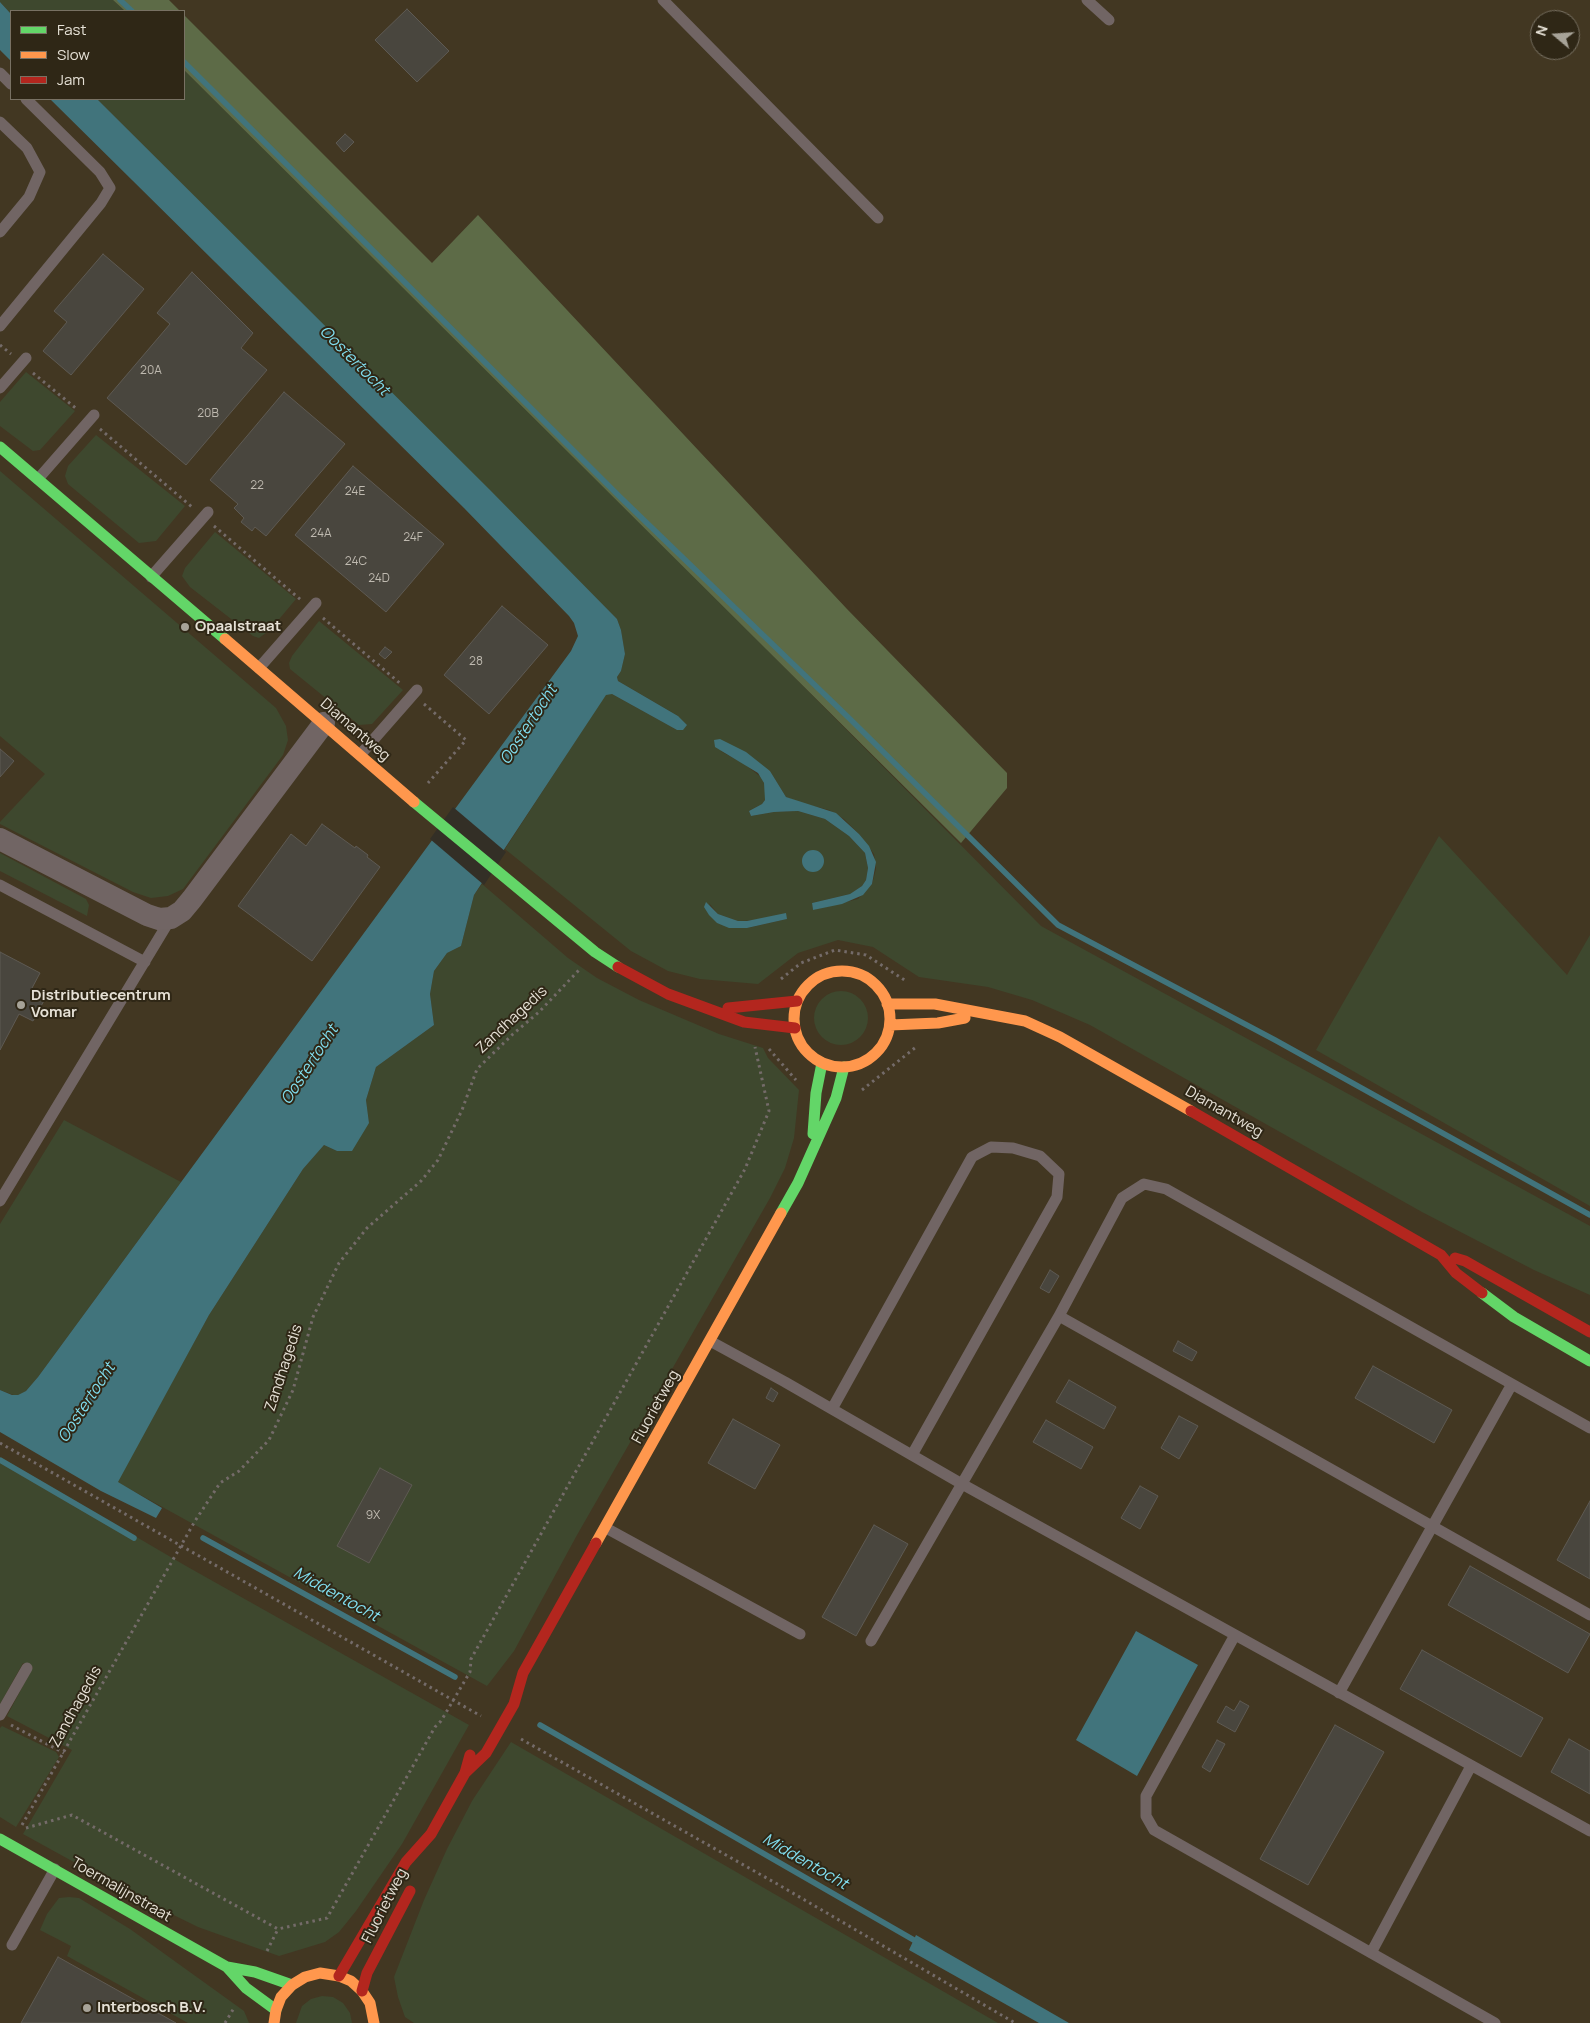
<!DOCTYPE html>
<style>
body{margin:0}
#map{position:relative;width:1590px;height:2023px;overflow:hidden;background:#332f26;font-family:Manrope,sans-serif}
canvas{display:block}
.legend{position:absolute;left:10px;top:10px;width:175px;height:90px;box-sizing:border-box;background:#2f2716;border:1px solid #787163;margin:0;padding:6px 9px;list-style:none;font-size:15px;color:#e6e1d6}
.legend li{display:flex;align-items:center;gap:10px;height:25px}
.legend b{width:25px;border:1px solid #787163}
.north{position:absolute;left:1530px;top:10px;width:50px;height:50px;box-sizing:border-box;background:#2f2716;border:1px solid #787163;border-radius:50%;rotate:288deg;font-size:14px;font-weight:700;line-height:20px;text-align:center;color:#e6e1d6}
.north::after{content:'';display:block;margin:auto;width:18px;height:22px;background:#a7a398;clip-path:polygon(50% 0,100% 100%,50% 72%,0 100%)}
</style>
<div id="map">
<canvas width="1590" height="2023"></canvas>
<ul class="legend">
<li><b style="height:6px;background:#63d668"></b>Fast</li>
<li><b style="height:6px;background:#ff974d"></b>Slow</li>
<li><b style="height:6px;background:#b3261e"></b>Jam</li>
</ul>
<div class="north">N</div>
</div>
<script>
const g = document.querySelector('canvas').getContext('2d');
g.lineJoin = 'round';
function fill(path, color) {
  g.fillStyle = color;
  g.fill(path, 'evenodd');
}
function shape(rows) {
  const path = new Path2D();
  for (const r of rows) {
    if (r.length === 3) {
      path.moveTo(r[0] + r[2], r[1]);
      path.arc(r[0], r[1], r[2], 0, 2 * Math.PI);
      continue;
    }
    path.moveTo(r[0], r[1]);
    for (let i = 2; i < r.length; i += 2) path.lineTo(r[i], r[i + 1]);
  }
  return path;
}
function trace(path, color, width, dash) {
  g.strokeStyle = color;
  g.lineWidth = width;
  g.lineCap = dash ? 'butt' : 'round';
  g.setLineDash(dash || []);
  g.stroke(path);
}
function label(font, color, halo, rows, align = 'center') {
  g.font = font + ' Manrope,sans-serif';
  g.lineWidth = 4;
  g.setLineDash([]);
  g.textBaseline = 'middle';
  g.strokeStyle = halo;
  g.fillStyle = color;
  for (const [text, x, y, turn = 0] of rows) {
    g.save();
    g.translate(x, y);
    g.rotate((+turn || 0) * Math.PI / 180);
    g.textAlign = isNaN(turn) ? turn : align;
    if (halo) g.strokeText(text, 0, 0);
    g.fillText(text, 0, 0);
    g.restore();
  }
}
const built = shape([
 [0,0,1590,0,1590,2023,0,2023],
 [11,11,184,11,184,99,11,99],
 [1540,20,1570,20,1570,50,1540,50]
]);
const green = shape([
 [0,0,113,0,125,11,11,11,11,14,0,2],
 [184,70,685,567,1041,926,1590,1226,1590,1295,1534,1270,1422,1212,1090,1025,1032,1000,988,987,919,977,873,947,838,940,798,953,758,984,700,979,668,971,631,951,505,849,606,694,612,694,677,730,678,716,618,681,617,677,621,671,625,654,621,630,617,619,97,99,184,99],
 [720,751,770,771,786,797,801,803,829,810,844,819,859,834,874,854,876,869,872,884,858,899,813,910,812,903,850,894,862,886,866,880,868,868,865,853,849,836,825,819,798,811,774,812,751,816,749,811,762,804,765,800,766,789,762,778,743,763],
 [709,903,718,914,738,921,787,919,747,928,717,923],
 [26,372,75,411,40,450,33,451,0,426,0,402],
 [96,435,185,506,156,541,139,543,68,484,65,476,68,466],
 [0,471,276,708,286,726,288,740,283,755,183,889,168,896,151,898,133,892,0,824,0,822,45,774,0,736],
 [215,532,296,599,270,630,259,638,253,636,190,587,182,576,185,568],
 [319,621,403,690,372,724,359,725,290,669,289,663,292,656],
 [1439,836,1567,975,1590,935,1590,1206,1316,1050],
 [0,853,86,899,89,905,87,916,0,871],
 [482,884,568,958,597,978,639,1000,719,1034,763,1048,768,1058,799,1090,794,1138,785,1168,770,1198,577,1535,514,1651,487,1686,117,1482,209,1315,303,1169,324,1145,337,1151,369,1123,366,1100,376,1067,434,1025,430,994,434,971,447,953,461,946,474,895],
 [841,1018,27],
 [64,1120,181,1182,38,1377,26,1391,16,1396,0,1390,0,1224],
 [0,1457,186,1566,469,1725,402,1844,356,1911,339,1932,325,1942,279,1956,198,1927,139,1898,23,1834,72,1750,7,1716,33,1667,23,1663,0,1704],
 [2,1726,56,1752,59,1757,16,1827,0,1817,0,1728],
 [511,1742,998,2023,414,2023,405,2017,398,1997,394,1977,424,1900,447,1849,472,1801],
 [69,1897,79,1898,130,1929,244,2011,249,2023,188,2023,67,1956,71,1946,40,1930,47,1914,59,1898],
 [322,1996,333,1997,343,2003,350,2013,352,2023,296,2023,302,2006,311,1999]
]);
const forest = shape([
 [113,0,169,0,180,11,125,11],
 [184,15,432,263,478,215,847,609,1007,773,1007,788,961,843,184,70]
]);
const water = shape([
 [0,2,11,14,11,61,0,50],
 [50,99,97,99,489,489,617,619,621,630,625,654,621,671,617,677,618,681,678,716,687,725,683,730,677,730,612,694,606,695,474,895,461,946,447,953,434,971,430,994,434,1025,376,1067,366,1100,369,1123,352,1151,337,1151,324,1145,303,1169,209,1315,118,1482,162,1508,156,1518,101,1491,0,1432,0,1390,12,1395,18,1395,26,1391,38,1377,571,651,578,636,574,623,569,616,464,508],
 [720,739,746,752,770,771,786,797,836,813,859,834,869,846,876,862,872,884,863,895,842,904,813,910,812,903,850,894,862,886,866,880,868,868,865,853,849,836,825,819,798,811,774,812,751,816,749,811,762,804,765,800,764,783,758,773,715,747,714,740],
 [813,861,11],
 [706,902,718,914,738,921,747,921,786,913,787,919,747,928,729,928,717,923,709,915,704,907],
 [1136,1631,1198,1665,1137,1776,1076,1740],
 [916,1935,1069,2023,1039,2023,909,1950]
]);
const pier = shape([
 [453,807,506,852,484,885,430,839]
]);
const stream = shape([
 [120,0,132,11],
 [184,62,621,498,850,719,1058,925,1275,1040,1590,1215],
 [0,1460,134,1538],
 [203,1538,455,1677],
 [540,1725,919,1943]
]);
const building = shape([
 [407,9,449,51,417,82,375,40,407,9],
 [345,134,354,142,344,152,336,143,345,134],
 [103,254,144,289,71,375,43,351,67,322,54,311,103,254],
 [192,272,253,333,241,348,267,370,186,465,107,398,170,324,157,313,192,272],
 [284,392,345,444,266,536,255,527,252,531,241,522,244,518,234,508,238,504,210,480,284,392],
 [353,466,444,544,386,612,295,535,353,466],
 [502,606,548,645,489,714,444,675,502,606],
 [385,647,392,652,385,659,379,654,385,647],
 [0,749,14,761,0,777,0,749],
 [322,824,355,848,356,846,368,855,367,857,380,867,312,961,238,906,291,834,306,846,322,824],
 [0,952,40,973,32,988,47,995,33,1021,19,1014,0,1050,0,952],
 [1050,1270,1059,1276,1049,1293,1040,1288,1050,1270],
 [1178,1341,1197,1352,1192,1361,1173,1351,1178,1341],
 [1373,1366,1452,1410,1434,1443,1355,1398,1373,1366],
 [1069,1380,1116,1407,1104,1429,1056,1402,1069,1380],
 [771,1388,778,1393,773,1402,766,1398,771,1388],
 [1179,1416,1198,1426,1179,1459,1161,1448,1179,1416],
 [733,1419,780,1445,755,1489,708,1463,733,1419],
 [1046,1420,1093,1447,1081,1469,1033,1442,1046,1420],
 [380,1468,412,1485,369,1563,337,1546,380,1468],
 [1140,1486,1158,1496,1140,1529,1121,1518,1140,1486],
 [1590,1501,1590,1579,1557,1560,1590,1501],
 [874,1525,908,1544,856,1636,822,1617,874,1525],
 [1470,1566,1590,1634,1568,1673,1448,1605,1470,1566],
 [1422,1650,1543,1718,1521,1757,1400,1689,1422,1650],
 [1240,1701,1249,1706,1235,1732,1217,1722,1226,1706,1234,1711,1240,1701],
 [1335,1725,1384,1752,1308,1885,1260,1859,1335,1725],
 [1569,1739,1590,1751,1590,1794,1551,1772,1569,1739],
 [1217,1740,1225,1744,1210,1772,1202,1767,1217,1740],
 [58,1957,176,2023,21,2023,58,1957]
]);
const path = shape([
 [0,345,11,354],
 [33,373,78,410],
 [100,429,192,507],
 [214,526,301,600],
 [323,618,402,685],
 [424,704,466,740,428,783],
 [781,979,801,963,835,950,866,955,906,981],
 [769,1049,796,1080],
 [862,1090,916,1047],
 [0,1443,481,1716],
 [11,1725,64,1753],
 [521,1739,779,1885,1015,2023],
 [22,1825,195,1521,220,1483,239,1471,269,1440,293,1390,313,1317,339,1263,367,1228,421,1181,438,1160,462,1110,477,1069,513,1034,539,1012,580,969],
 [26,1828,72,1815,278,1929,327,1918,435,1727,441,1721,470,1672,471,1659,745,1169,769,1111,755,1047],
 [267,1951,278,1929],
 [225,2023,234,2008]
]);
const lane = shape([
 [663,0,878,218],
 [1087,0,1109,20],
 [0,73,11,84],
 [0,122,27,148,40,172,29,197,0,232],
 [0,326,101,203,110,188,100,172,26,99],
 [0,388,26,358],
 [38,479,94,415],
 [151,577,208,512],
 [259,668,316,603],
 [360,755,417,690],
 [0,885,145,962],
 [0,1201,171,918],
 [1059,1316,1590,1615],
 [710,1341,785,1382,962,1484,1590,1831],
 [832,1409,972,1157,991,1147,1013,1148,1040,1156,1059,1174,1057,1197,912,1455],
 [606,1528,800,1634],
 [1235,1635,1146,1796,1146,1816,1154,1830,1495,2023],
 [871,1641,1059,1316,1122,1198,1144,1184,1166,1189,1590,1428],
 [1339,1693,1512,1384],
 [0,1715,27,1668],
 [12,1945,55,1869],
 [1371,1953,1471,1766]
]);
const street = shape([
 [0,839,147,915,159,919,171,918,182,911,192,899,324,723]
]);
const fast = shape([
 [0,447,225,639],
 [414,802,595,952,618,967],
 [813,1134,816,1093,822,1063],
 [781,1213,798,1183,836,1098,844,1067],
 [1482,1293,1514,1317,1590,1361],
 [0,1839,227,1967,255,1972,292,1985],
 [227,1967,246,1988,276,2010]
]);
const slow = shape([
 [225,639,414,802],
 [842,1019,48],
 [887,1004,935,1004,1025,1021,1060,1037,1191,1111],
 [890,1025,938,1023,965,1018],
 [596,1543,781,1213],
 [274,2023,276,2010,281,1997,292,1985,305,1977,320,1973,339,1976,351,1981,362,1991,370,2003,374,2023]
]);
const jam = shape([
 [618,967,668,994,744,1022,795,1028],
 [728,1008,797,1001],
 [1191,1111,1441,1255,1456,1273,1482,1293],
 [1455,1258,1465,1261,1590,1332],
 [465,1773,486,1753,514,1704,523,1673,596,1543],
 [339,1976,406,1862,431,1834,465,1773,470,1755],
 [362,1991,367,1973,410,1891]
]);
const markers = [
 [185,627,5,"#a7a398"],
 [21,1005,5,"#a7a398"],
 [87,2008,5,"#a7a398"]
];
const numberNames = [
 ["20A",151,371],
 ["20B",208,414],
 ["22",257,486],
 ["24E",355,492],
 ["24A",321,534],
 ["24F",413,538],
 ["24C",356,562],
 ["24D",379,579],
 ["28",476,662],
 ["9X",373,1516]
];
const poiNames = [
 ["Opaalstraat",195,627],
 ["Distributiecentrum",31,996],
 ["Vomar",31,1013],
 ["Interbosch B.V.",97,2008]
];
const streetNames = [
 ["Diamantweg",355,730,41],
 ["Zandhagedis",512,1020,-43],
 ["Diamantweg",1224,1112,30],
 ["Zandhagedis",284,1368,-72],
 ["Fluorietweg",656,1407,-61],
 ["Zandhagedis",76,1707,-61],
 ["Toermalijnstraat",121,1890,30],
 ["Fluorietweg",385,1906,-63]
];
const waterNames = [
 ["Oostertocht",354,361,45],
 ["Oostertocht",529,725,-57],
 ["Oostertocht",310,1065,-57],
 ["Oostertocht",87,1403,-57],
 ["Middentocht",336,1595,29],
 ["Middentocht",805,1862,30]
];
fill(built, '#423722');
fill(green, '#3e482e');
fill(forest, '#5d6b47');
fill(water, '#41747c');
fill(pier, '#332f26');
trace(stream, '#41747c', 5.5);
fill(building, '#49463e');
trace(building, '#5e5a53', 1);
trace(path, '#746b69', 3, [2.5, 4]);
trace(lane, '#716564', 11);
trace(street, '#716564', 22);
trace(fast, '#63d668', 11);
trace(slow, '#ff974d', 11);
trace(jam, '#b3261e', 11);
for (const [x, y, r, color] of markers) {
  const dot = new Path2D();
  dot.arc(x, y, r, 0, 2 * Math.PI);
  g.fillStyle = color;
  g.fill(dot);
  trace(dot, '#2f2716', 2);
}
label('12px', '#bfbab0', null, numberNames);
label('bold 15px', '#e6e1d6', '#2f2716', poiNames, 'left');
label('15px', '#e6e1d6', '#2f2716', streetNames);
label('italic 16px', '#80ddee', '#2f2716', waterNames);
</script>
